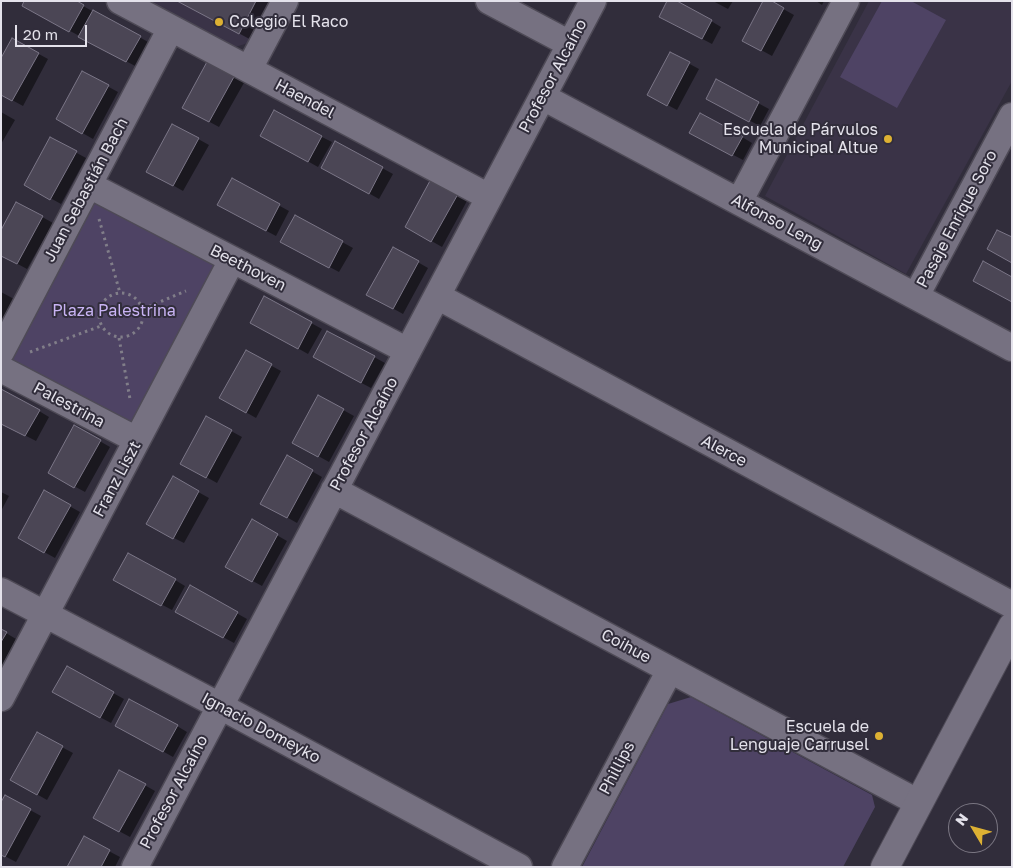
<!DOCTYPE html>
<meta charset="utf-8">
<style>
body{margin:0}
#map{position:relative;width:1013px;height:868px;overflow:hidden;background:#312d3b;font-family:"Golos Text",sans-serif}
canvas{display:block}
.frame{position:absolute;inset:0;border:2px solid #e4e2eb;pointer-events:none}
.north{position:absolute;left:948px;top:803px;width:50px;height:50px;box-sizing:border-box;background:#312d3b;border:1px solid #797581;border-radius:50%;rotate:307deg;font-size:14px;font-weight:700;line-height:20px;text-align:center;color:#e4e2eb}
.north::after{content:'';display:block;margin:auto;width:18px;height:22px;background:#ddb133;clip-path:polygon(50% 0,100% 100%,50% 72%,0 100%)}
.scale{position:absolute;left:15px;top:25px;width:72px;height:22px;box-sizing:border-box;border:2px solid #e4e2eb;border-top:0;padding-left:6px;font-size:15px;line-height:18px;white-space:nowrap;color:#e4e2eb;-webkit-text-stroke:4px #312d3b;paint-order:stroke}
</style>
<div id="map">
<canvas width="1013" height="868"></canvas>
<div class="frame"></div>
<div class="north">N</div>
<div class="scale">20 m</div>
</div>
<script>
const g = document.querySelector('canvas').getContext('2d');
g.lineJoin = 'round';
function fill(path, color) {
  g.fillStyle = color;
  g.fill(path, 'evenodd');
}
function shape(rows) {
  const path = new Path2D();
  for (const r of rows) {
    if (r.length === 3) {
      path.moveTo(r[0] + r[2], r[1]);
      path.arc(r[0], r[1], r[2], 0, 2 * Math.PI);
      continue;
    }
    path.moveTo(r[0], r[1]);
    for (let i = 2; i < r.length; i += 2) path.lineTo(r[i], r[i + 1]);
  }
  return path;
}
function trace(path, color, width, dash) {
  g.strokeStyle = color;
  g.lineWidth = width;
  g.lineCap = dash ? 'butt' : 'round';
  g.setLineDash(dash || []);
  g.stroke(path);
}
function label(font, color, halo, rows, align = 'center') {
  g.font = font + ' "Golos Text",sans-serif';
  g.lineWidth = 4;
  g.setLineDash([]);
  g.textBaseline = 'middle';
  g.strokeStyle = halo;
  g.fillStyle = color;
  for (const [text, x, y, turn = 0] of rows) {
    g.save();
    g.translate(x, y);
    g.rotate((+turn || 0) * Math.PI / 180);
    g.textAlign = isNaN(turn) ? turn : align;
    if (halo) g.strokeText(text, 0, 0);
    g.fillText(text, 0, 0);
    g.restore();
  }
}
const built = shape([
 [138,1,273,1,251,42,229,49],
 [869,1,1012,1,1012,81,906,274,765,196]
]);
const green = shape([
 [882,1,911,1,946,20,897,108,840,77],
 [102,199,217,259,219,272,139,422,126,424,8,361,89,200],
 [691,697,872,795,875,807,843,867,582,867,668,704]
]);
const shadow = shape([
 [74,1,150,43,137,67,33,11],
 [179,1,276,1,255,42],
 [713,1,733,1,728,9],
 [769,1,794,15,772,56,743,40],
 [816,1,824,1,822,5],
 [711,21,721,27,712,44,670,22],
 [13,40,48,59,23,106,1,94],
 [671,54,699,69,677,110,649,95],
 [209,62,245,81,219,127,184,108],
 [83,73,118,92,93,139,58,119],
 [717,81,769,109,760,126,718,104],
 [1,112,15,120,1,144],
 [173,125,209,145,183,191,148,171],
 [322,137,332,142,318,167,272,141],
 [742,137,752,143,743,160,701,138],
 [51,139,86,158,61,204,25,184],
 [336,143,393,174,379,199,333,173],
 [232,180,289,211,276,236,229,211],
 [432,181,467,201,442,247,407,227],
 [17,203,53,223,27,269,1,255],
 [296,217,353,248,339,272,292,247],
 [393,248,428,268,403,314,367,294],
 [1,292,14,299,1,324],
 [265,298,322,329,308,354,262,328],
 [328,332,385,363,371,388,324,363],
 [246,352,281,371,256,418,221,398],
 [318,396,354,416,329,462,293,442],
 [39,411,49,417,36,441,1,423],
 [207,418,242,437,217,483,181,463],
 [75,427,110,447,85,492,50,473],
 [287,457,322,477,297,523,262,503],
 [173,478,209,498,184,543,158,530],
 [1,492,9,496,1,511],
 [44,492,80,512,55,558,19,538],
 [252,521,287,541,262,586,227,567],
 [175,580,185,586,172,610,125,585],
 [190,587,247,619,234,643,177,612],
 [1,630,16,639,1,667],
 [67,668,124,699,111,723,64,698],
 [116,725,177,726,187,732,173,757],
 [37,734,73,753,47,800,12,780],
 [120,771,155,791,130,837,104,823],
 [6,797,41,816,16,862,1,854],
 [84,838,120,857,115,867,68,867]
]);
const building = shape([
 [24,1,77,1,84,5,69,32,22,6,24,1],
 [177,1,256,1,239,34,177,1],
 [667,1,677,1,712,20,702,39,659,17,667,1],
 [763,1,772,1,784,8,761,51,742,41,763,1],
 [93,10,141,36,126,62,78,37,93,10],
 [12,38,39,53,12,101,1,95,1,58,12,38],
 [670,52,690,62,667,106,647,95,670,52],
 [208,60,235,75,209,122,182,108,208,60],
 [82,71,109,85,82,134,56,119,82,71],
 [716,79,759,102,749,122,706,99,716,79],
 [274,110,322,136,308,162,260,136,274,110],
 [700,113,743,136,732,156,689,133,700,113],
 [172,124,199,138,173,186,146,172,172,124],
 [50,137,77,151,50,200,24,185,50,137],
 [335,141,383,167,369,194,321,168,335,141],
 [232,178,280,204,266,231,217,205,232,178],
 [431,179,458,194,431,242,405,227,431,179],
 [16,202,43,216,17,264,1,256,1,230,16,202],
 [295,215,343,241,329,268,280,242,295,215],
 [997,230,1012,237,1012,263,987,249,997,230],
 [393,247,419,261,393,309,366,295,393,247],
 [983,261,1012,277,1012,302,973,281,983,261],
 [264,296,312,322,298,349,250,323,264,296],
 [327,331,375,356,361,383,313,357,327,331],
 [246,350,272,364,246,413,219,398,246,350],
 [1,389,40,410,25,436,1,424,1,389],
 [318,395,344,409,318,457,292,443,318,395],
 [206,416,232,430,206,478,180,464,206,416],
 [74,425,101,440,74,488,48,473,74,425],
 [287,455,313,470,287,518,260,504,287,455],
 [173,476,199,491,173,539,146,524,173,476],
 [44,490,71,505,44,553,18,538,44,490],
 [252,519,278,534,252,582,225,567,252,519],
 [128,553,176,579,161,606,113,580,128,553],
 [190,585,238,612,223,638,175,612,190,585],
 [1,629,7,632,1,642,1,629],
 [67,666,114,692,100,718,52,692,67,666],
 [129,699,178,725,163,752,115,726,129,699],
 [37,732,63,746,37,795,10,780,37,732],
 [119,770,146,784,119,832,93,818,119,770],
 [5,795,31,809,5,857,1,855,1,802,5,795],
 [84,836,110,850,101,867,67,867,84,836]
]);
const path = shape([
 [99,219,120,293],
 [121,315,22],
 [143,309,186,291],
 [119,338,130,399],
 [30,352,101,326]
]);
const minor = shape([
 [120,1,489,197],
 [489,1,570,44],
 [249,69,285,1],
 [543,97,1012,348],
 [89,185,408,351],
 [739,202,846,1],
 [437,296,1012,605],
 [916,296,1012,116],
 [1,352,171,28],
 [1,369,137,440],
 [334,490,919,803],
 [1,591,220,706,519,867],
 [1,698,232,260],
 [135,867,593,1],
 [565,867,670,670]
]);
const secondary = shape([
 [885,867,1012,627]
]);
const markers = [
 [219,22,5,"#ddb133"],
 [888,139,5,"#ddb133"],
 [879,736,5,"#ddb133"]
];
const poiNames = [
 ["Colegio El Raco",229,22,"left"],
 ["Escuela de Párvulos",878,130],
 ["Municipal Altue",878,148],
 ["Escuela de",869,727],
 ["Lenguaje Carrusel",869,745]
];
const streetNames = [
 ["Profesor Alcaíno",553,76,-62],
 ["Haendel",305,99,28],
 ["Juan Sebastián Bach",86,190,-62],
 ["Pasaje Enrique Soro",957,219,-62],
 ["Alfonso Leng",777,222,28],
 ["Beethoven",248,268,27],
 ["Palestrina",69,405,28],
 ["Profesor Alcaíno",364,434,-62],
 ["Alerce",724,451,28],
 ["Franz Liszt",117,479,-62],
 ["Coihue",626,646,28],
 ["Ignacio Domeyko",261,728,28],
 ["Phillips",617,768,-62],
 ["Profesor Alcaíno",174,792,-62]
];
const parkNames = [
 ["Plaza Palestrina",114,311]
];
fill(built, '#3a3347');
fill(green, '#4e4364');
fill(shadow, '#0007');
fill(building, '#4b4655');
trace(building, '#7b7687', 1);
trace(minor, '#4e4a56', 29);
trace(secondary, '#4e4a56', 30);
trace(path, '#817e89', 3, [2.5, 4]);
trace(minor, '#767181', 26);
trace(secondary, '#767181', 28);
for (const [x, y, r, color] of markers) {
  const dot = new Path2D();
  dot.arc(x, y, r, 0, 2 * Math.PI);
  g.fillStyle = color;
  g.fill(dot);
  trace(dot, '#312d3b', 2);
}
label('16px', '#e4e2eb', '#312d3b', poiNames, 'right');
label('16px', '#e4e2eb', '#312d3b', streetNames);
label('16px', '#c9b4f4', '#312d3b', parkNames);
</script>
